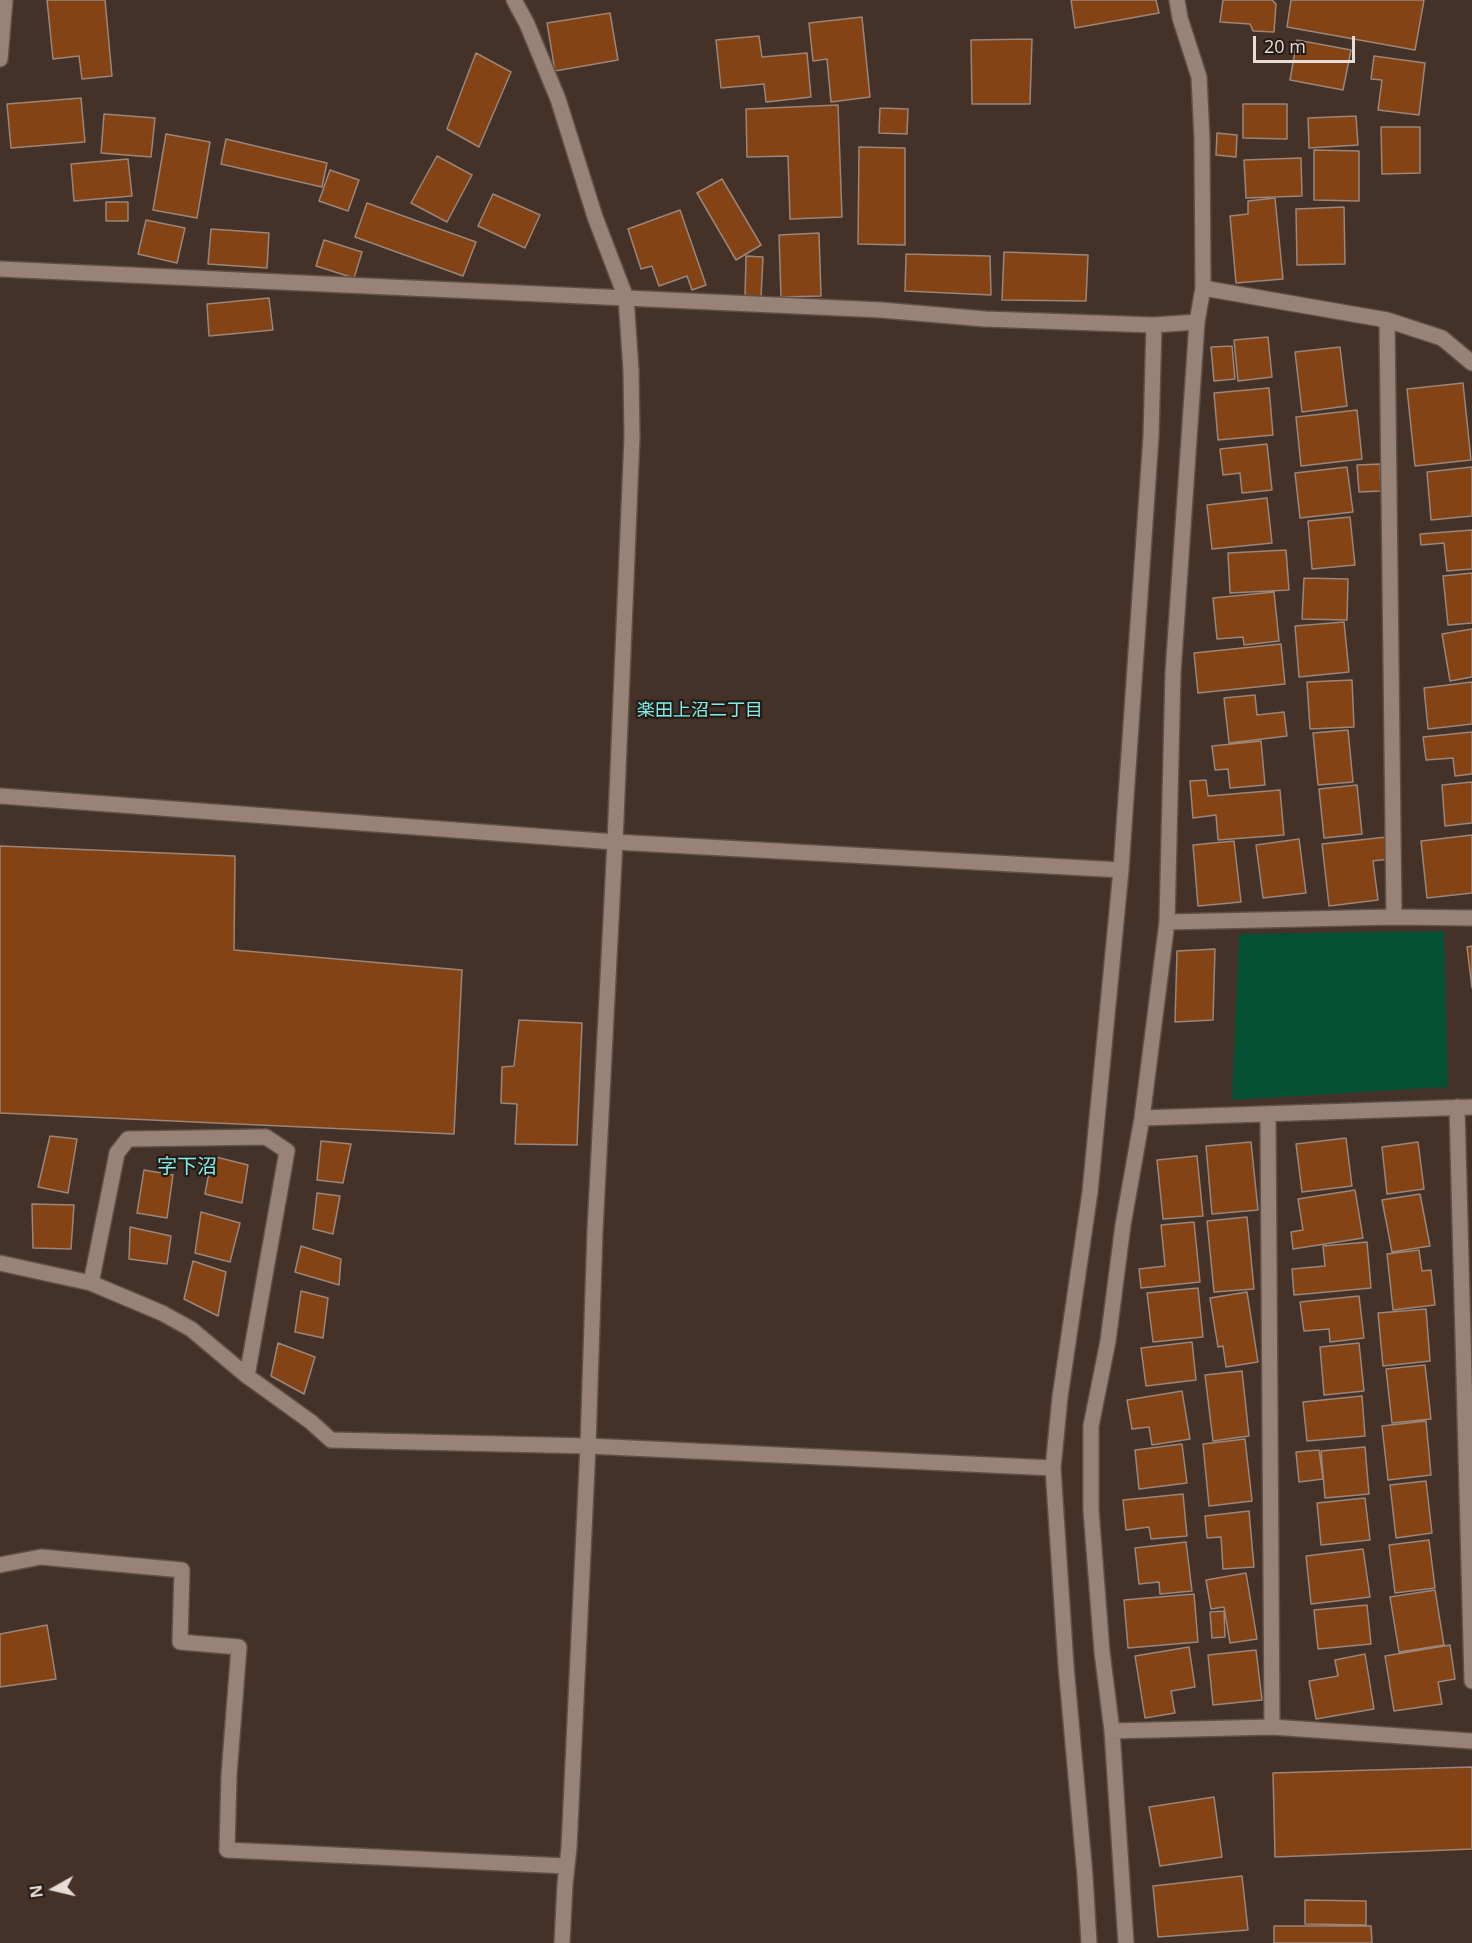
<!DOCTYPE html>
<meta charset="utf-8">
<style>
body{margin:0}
#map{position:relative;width:1472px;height:1943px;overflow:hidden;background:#443127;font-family:"Open Sans",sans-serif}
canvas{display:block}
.north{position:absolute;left:24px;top:1859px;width:60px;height:60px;-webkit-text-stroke:4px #241b17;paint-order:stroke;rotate:262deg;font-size:16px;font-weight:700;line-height:24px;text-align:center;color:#e8dcd6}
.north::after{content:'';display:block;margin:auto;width:21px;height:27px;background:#e8dcd6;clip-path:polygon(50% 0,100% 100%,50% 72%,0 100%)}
.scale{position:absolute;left:1253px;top:36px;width:102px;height:27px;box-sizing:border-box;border:3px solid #e8dcd6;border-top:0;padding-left:8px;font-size:18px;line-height:21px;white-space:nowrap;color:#e8dcd6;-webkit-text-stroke:4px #241b17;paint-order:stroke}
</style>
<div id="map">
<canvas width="1472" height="1943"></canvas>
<div class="north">N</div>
<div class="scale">20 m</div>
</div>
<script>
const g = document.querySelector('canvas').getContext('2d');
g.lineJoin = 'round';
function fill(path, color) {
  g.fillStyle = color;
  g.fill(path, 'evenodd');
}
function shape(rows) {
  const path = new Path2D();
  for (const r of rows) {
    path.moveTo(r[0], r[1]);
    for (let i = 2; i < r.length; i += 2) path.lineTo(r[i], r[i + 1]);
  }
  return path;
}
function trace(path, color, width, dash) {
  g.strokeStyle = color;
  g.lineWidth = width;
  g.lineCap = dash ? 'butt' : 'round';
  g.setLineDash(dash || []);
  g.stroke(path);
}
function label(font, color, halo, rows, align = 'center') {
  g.font = font + ' "Open Sans","Noto Sans JP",sans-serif';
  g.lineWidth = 4.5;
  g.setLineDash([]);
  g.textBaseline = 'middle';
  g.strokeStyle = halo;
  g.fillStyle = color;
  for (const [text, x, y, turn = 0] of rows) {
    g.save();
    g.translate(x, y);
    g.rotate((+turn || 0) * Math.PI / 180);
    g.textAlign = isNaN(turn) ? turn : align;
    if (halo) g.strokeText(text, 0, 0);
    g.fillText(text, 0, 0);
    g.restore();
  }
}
const green = shape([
 [1444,931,1448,1087,1232,1100,1239,934]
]);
const building = shape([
 [47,0,105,0,112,76,82,79,79,56,53,59,47,0],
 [1071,0,1156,0,1159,13,1075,28,1071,0],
 [1223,0,1272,0,1276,4,1274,32,1253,31,1250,24,1220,22,1223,0],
 [1291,0,1424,0,1415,50,1287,27,1291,0],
 [610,13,618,60,555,71,547,23,610,13],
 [862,17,870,97,831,102,827,59,813,61,809,23,862,17],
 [759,36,762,57,807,53,811,97,766,102,764,84,721,88,716,40,759,36],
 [1032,39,1030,104,972,104,971,40,1032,39],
 [1297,40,1351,50,1343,90,1290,80,1297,40],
 [476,53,511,72,479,147,447,129,476,53],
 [1374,56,1425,63,1419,115,1378,110,1382,80,1371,79,1374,56],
 [81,98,85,142,11,148,7,104,81,98],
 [1243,104,1287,104,1287,139,1243,138,1243,104],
 [838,105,842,217,790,219,788,156,747,157,746,109,838,105],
 [880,108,908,109,907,134,879,133,880,108],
 [104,114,155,118,151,157,101,153,104,114],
 [1356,116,1358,145,1309,148,1308,118,1356,116],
 [1381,127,1420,127,1420,173,1382,174,1381,127],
 [1217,133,1237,135,1236,157,1216,155,1217,133],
 [166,134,210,142,197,218,153,210,166,134],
 [226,139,327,163,322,187,221,164,226,139],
 [859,147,905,148,905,245,858,244,859,147],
 [1314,150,1359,151,1359,201,1314,200,1314,150],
 [437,156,472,175,447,222,411,203,437,156],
 [1301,158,1302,196,1246,198,1244,160,1301,158],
 [128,159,132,196,74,201,71,164,128,159],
 [330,170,359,180,348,211,319,201,330,170],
 [722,179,761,245,736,260,697,193,722,179],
 [493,194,540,215,525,248,478,226,493,194],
 [1275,198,1283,279,1236,283,1230,216,1248,214,1248,201,1275,198],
 [106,202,128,202,128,221,106,221,106,202],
 [367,203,476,242,463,276,355,237,367,203],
 [1344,207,1345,264,1297,265,1296,209,1344,207],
 [680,210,706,285,692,290,687,276,659,286,652,266,641,269,628,229,680,210],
 [146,220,185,228,177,263,138,254,146,220],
 [211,229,269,233,267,268,208,264,211,229],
 [819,233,821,296,781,297,779,235,819,233],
 [324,240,362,252,354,278,316,266,324,240],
 [1004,252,1088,255,1086,301,1002,300,1004,252],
 [906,254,990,256,991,295,905,291,906,254],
 [746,256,763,257,761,297,745,297,746,256],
 [269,298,273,330,209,336,207,304,269,298],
 [1268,337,1272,377,1238,381,1234,340,1268,337],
 [1232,346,1235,379,1214,381,1211,347,1232,346],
 [1340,347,1347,406,1302,412,1295,352,1340,347],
 [1463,383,1471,460,1415,466,1407,389,1463,383],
 [1269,388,1273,435,1218,440,1214,393,1269,388],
 [1357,410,1362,459,1301,466,1296,417,1357,410],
 [1267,444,1272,490,1242,493,1240,473,1223,475,1220,449,1267,444],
 [1380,464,1381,491,1359,492,1357,465,1380,464],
 [1347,467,1353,512,1300,518,1295,473,1347,467],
 [1472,467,1472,516,1431,520,1427,472,1472,467],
 [1267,498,1272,543,1212,549,1207,505,1267,498],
 [1350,517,1355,565,1312,569,1308,521,1350,517],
 [1472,530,1472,569,1447,571,1444,543,1421,545,1420,534,1472,530],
 [1286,550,1289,590,1230,593,1228,553,1286,550],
 [1472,573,1472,623,1448,625,1443,576,1472,573],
 [1304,578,1348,579,1347,620,1302,619,1304,578],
 [1274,592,1279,641,1244,645,1243,637,1217,639,1213,598,1274,592],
 [1344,622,1349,672,1299,677,1295,626,1344,622],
 [1472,629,1472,677,1450,681,1442,634,1472,629],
 [1281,644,1285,684,1198,693,1194,653,1281,644],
 [1352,680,1354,727,1310,729,1307,682,1352,680],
 [1472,682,1472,724,1428,729,1424,688,1472,682],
 [1255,695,1257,715,1284,712,1287,736,1229,743,1224,698,1255,695],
 [1348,730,1353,782,1318,785,1313,733,1348,730],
 [1472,732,1472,774,1455,776,1453,758,1426,760,1423,737,1472,732],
 [1261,741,1265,785,1230,788,1228,769,1215,770,1212,746,1261,741],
 [1206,780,1208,796,1280,790,1284,835,1218,840,1216,815,1193,818,1190,781,1206,780],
 [1472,782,1472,823,1445,826,1442,785,1472,782],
 [1357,785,1362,834,1324,838,1319,789,1357,785],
 [1472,835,1472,893,1427,898,1421,841,1472,835],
 [1387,837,1389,859,1373,861,1378,900,1329,906,1322,844,1387,837],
 [1299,839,1306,893,1263,898,1256,845,1299,839],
 [1234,841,1241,902,1198,906,1193,845,1234,841],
 [0,846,235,856,234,950,462,970,454,1134,0,1113,0,846],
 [1472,946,1472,988,1467,947,1472,946],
 [1215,949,1213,1020,1175,1022,1177,951,1215,949],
 [519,1020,582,1023,577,1145,515,1144,517,1104,501,1103,502,1067,514,1066,519,1020],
 [50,1136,77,1139,68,1193,38,1187,50,1136],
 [1346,1138,1352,1186,1302,1192,1296,1144,1346,1138],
 [321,1141,351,1144,343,1183,317,1180,321,1141],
 [1251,1142,1258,1210,1212,1214,1206,1146,1251,1142],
 [1418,1142,1424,1189,1387,1194,1382,1147,1418,1142],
 [212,1156,248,1165,242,1203,205,1194,212,1156],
 [1197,1156,1203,1216,1163,1219,1157,1160,1197,1156],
 [144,1170,173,1175,167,1218,137,1213,144,1170],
 [1355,1190,1363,1238,1293,1249,1291,1232,1303,1230,1298,1199,1355,1190],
 [317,1193,340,1196,333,1234,313,1229,317,1193],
 [1420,1194,1430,1246,1392,1252,1382,1200,1420,1194],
 [32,1204,74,1205,71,1249,33,1248,32,1204],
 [201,1212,240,1223,230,1262,195,1253,201,1212],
 [1247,1217,1254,1289,1214,1292,1207,1221,1247,1217],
 [1194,1222,1200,1282,1141,1288,1139,1269,1165,1266,1161,1225,1194,1222],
 [130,1227,171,1236,167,1264,129,1259,130,1227],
 [1367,1242,1371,1288,1294,1295,1292,1269,1325,1266,1323,1246,1367,1242],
 [301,1246,341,1259,339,1285,295,1272,301,1246],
 [1419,1250,1422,1271,1431,1270,1435,1305,1393,1310,1387,1254,1419,1250],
 [193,1261,226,1272,218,1316,184,1299,193,1261],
 [1198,1288,1203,1337,1153,1342,1147,1293,1198,1288],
 [301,1291,328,1298,323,1338,295,1332,301,1291],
 [1247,1292,1258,1362,1226,1367,1223,1346,1218,1347,1210,1298,1247,1292],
 [1359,1296,1364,1338,1330,1342,1329,1329,1304,1331,1300,1302,1359,1296],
 [1426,1309,1430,1361,1383,1366,1378,1313,1426,1309],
 [1192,1342,1196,1380,1146,1386,1141,1348,1192,1342],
 [278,1343,315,1357,304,1394,271,1376,278,1343],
 [1359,1343,1364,1391,1324,1395,1320,1347,1359,1343],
 [1425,1365,1431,1419,1392,1423,1386,1369,1425,1365],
 [1242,1371,1249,1436,1213,1441,1205,1375,1242,1371],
 [1182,1391,1190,1439,1152,1445,1149,1427,1132,1429,1127,1400,1182,1391],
 [1362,1396,1365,1436,1307,1441,1303,1402,1362,1396],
 [1426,1421,1431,1475,1388,1480,1382,1426,1426,1421],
 [1245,1439,1252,1501,1209,1506,1203,1444,1245,1439],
 [1182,1444,1187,1483,1139,1489,1135,1450,1182,1444],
 [1365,1447,1369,1494,1325,1498,1321,1451,1365,1447],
 [1319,1450,1323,1479,1299,1482,1296,1452,1319,1450],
 [1426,1481,1432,1533,1396,1538,1390,1485,1426,1481],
 [1183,1494,1187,1536,1151,1539,1149,1527,1126,1530,1123,1500,1183,1494],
 [1365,1498,1370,1540,1321,1545,1317,1503,1365,1498],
 [1249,1511,1254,1567,1223,1569,1221,1537,1207,1538,1205,1516,1249,1511],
 [1429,1540,1435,1588,1395,1593,1389,1545,1429,1540],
 [1186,1542,1192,1591,1160,1594,1159,1582,1139,1584,1135,1548,1186,1542],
 [1363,1549,1370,1597,1311,1604,1306,1556,1363,1549],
 [1246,1573,1257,1639,1230,1643,1224,1607,1211,1609,1206,1580,1246,1573],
 [1435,1590,1444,1645,1399,1652,1390,1597,1435,1590],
 [1194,1594,1198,1642,1128,1648,1124,1600,1194,1594],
 [1367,1605,1371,1644,1318,1649,1314,1610,1367,1605],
 [1224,1611,1225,1637,1212,1638,1210,1612,1224,1611],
 [47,1625,56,1679,0,1687,0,1634,47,1625],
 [1450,1645,1455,1679,1438,1682,1442,1704,1394,1711,1385,1656,1450,1645],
 [1189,1647,1195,1687,1171,1691,1175,1713,1145,1718,1135,1656,1189,1647],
 [1256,1650,1262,1700,1213,1705,1208,1655,1256,1650],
 [1365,1654,1374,1709,1316,1719,1309,1681,1338,1676,1335,1660,1365,1654],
 [1472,1767,1472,1849,1275,1857,1273,1773,1472,1767],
 [1214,1797,1222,1857,1160,1866,1149,1807,1214,1797],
 [1242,1876,1248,1930,1158,1937,1153,1886,1242,1876],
 [1305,1900,1366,1901,1366,1925,1305,1924,1305,1900],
 [1274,1926,1371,1926,1372,1943,1274,1943,1274,1926]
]);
const lane = shape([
 [0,269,626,298]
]);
const street = shape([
 [1177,0,1180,18,1199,77,1202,139,1203,288],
 [0,59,5,0],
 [626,298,881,310,985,319,1154,325,1197,322],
 [1387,320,1394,917],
 [1472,363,1442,338,1387,320,1203,288,1197,322,1173,673,1167,922,1142,1118,1123,1225,1108,1341,1091,1426,1091,1510,1102,1652,1112,1731,1272,1727,1472,1741],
 [0,796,615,842,1121,870],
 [1167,922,1394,917,1472,918],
 [1457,1107,1472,1681],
 [1268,1115,1272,1727],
 [1142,1118,1472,1107],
 [0,1263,91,1283,162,1313,191,1329,247,1376,311,1422,331,1440,588,1446,1053,1468],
 [91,1283,117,1153,128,1139,266,1137,287,1151,247,1376],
 [0,1565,41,1557,182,1570,180,1642,239,1647,229,1775,227,1850,566,1866],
 [1112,1731,1126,1943],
 [1089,1943,1085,1876,1066,1666,1053,1468,1060,1397,1090,1192,1121,870,1151,436,1154,325]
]);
const secondary = shape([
 [514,0,527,24,558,99,595,217,626,298,631,370,632,437,615,842,595,1231,588,1446,569,1848,565,1884,562,1943]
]);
const neighbourhoodNames = [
 ["楽田上沼二丁目",700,711]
];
const quarterNames = [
 ["字下沼",187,1167]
];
fill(green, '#054f32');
fill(building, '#834315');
trace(building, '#9b8679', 1.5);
trace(lane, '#5f5047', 18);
trace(street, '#5f5047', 18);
trace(secondary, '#5f5047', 18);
trace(lane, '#998377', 15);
trace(street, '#998377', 15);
trace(secondary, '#998377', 15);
label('18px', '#81ede7', '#241b17', neighbourhoodNames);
label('20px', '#81ede7', '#241b17', quarterNames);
</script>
